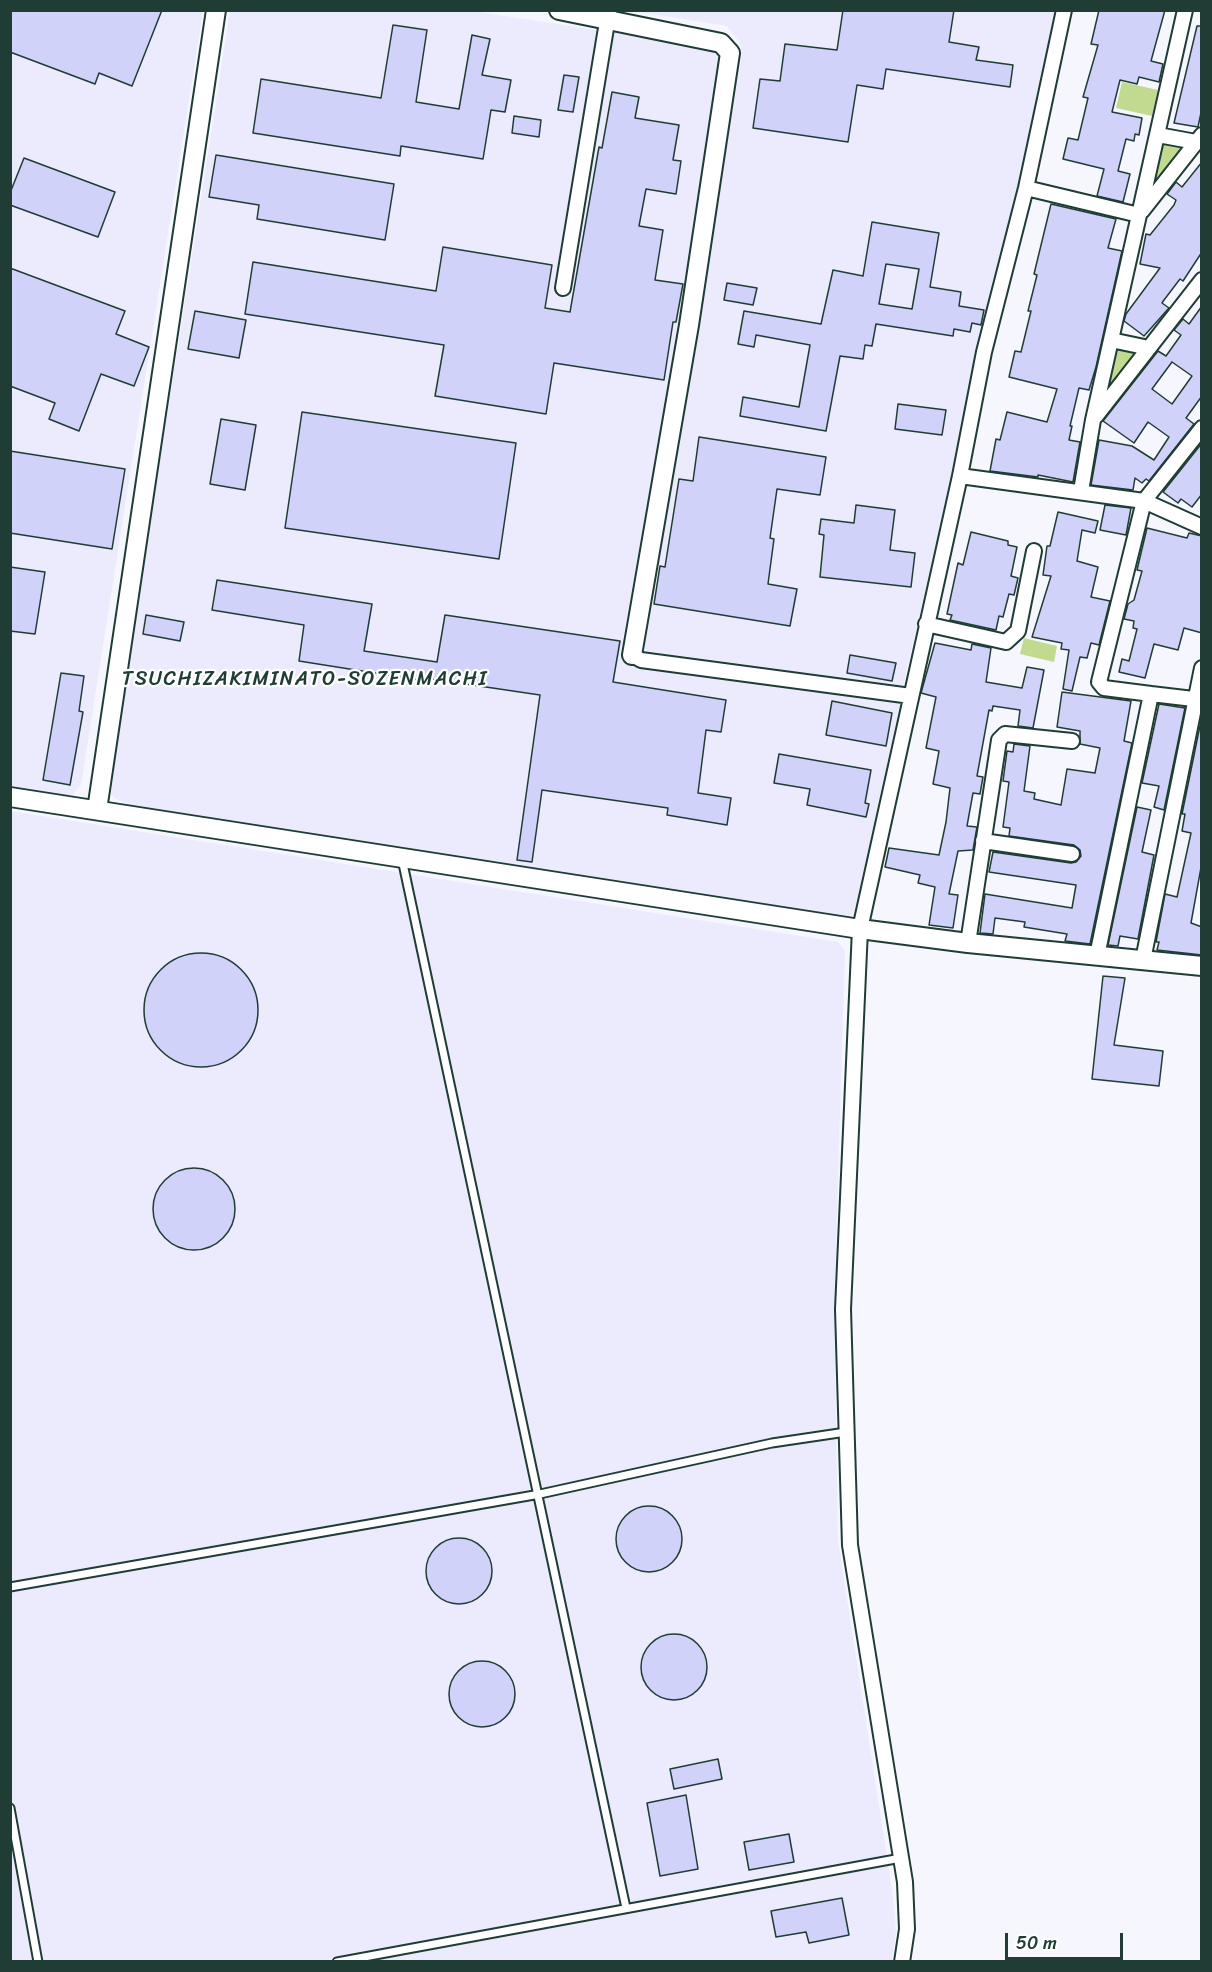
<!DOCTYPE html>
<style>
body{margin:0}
#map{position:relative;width:1212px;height:1972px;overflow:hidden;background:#f6f6fe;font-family:Sriracha,sans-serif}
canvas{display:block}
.frame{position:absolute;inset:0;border:12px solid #1f3d34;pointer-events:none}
.scale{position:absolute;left:1005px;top:1933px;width:118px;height:27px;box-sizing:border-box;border:3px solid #1f3d34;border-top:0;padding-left:8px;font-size:18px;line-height:21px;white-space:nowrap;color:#1f3d34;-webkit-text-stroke:4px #fff;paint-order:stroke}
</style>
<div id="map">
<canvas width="1212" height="1972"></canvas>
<div class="frame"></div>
<div class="scale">50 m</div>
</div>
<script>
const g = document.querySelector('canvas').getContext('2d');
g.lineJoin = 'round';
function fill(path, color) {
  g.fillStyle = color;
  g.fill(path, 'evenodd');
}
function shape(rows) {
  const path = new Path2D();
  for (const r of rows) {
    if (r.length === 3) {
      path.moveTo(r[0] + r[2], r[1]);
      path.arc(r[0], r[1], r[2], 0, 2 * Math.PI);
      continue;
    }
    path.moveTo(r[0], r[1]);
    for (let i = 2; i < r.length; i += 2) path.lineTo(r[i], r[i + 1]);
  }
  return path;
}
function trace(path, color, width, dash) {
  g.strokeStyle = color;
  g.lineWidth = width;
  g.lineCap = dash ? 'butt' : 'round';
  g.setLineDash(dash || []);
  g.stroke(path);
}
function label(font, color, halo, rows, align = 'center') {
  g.font = font + ' Sriracha,sans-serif';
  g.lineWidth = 4.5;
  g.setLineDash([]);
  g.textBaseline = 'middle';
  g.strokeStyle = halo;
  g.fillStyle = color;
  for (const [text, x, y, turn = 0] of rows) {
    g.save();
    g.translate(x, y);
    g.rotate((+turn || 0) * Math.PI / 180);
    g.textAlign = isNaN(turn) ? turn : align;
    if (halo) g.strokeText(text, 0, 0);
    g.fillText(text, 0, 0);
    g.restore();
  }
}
const built = shape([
 [10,11,203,11,81,785,73,794,63,796,11,788],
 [230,11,473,11,707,47,724,57,701,207,623,638,626,656,901,700,855,910,849,917,840,920,134,807,114,798,109,790],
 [632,11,1056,11,1013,213,903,686,647,651,640,641,742,56,740,43,727,26],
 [10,811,838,942,845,951,834,1304,838,1541,892,1889,896,1930,892,1961,11,1961]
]);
const green = shape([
 [1122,82,1158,90,1152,116,1116,108],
 [1163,141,1185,145,1160,178,1155,180],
 [1118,349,1136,353,1136,357,1110,388,1108,386],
 [1024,638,1057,646,1054,662,1020,654]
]);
const building = shape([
 [10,10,162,10,132,86,99,73,95,84,10,52,10,10],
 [843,10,954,10,949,42,979,47,976,60,1013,65,1010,87,886,69,883,89,857,85,848,142,753,128,760,79,780,81,785,44,837,50,843,10],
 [1099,10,1165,10,1151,61,1163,64,1159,82,1139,77,1137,84,1120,80,1112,112,1142,118,1139,135,1135,134,1134,141,1126,139,1118,171,1130,174,1123,202,1097,196,1104,169,1063,159,1068,138,1078,140,1088,98,1083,97,1098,45,1091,44,1099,10],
 [393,25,427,30,416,102,459,109,472,35,490,39,482,75,511,80,505,112,491,110,483,159,401,146,400,156,253,133,261,79,381,98,393,25],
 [1197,26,1202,26,1202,108,1198,127,1174,123,1197,26],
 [564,75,579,77,573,112,558,110,564,75],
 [612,92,639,97,635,118,679,125,673,160,681,161,676,194,646,189,639,226,663,230,655,280,683,284,676,322,673,322,664,380,554,363,546,414,435,396,444,345,245,314,253,262,436,291,443,247,552,265,545,308,570,312,599,147,602,148,612,92],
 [514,116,541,120,539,137,512,133,514,116],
 [216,155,394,184,385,240,257,219,259,205,209,197,216,155],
 [24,158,115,192,98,237,10,205,10,193,24,158],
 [1202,162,1202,252,1183,281,1180,279,1164,300,1162,303,1169,308,1144,336,1124,321,1126,314,1160,268,1140,264,1146,234,1150,235,1174,205,1176,200,1167,194,1176,182,1182,187,1202,162],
 [1051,204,1116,219,1108,248,1122,251,1096,367,1089,390,1079,388,1070,426,1072,426,1069,440,1080,442,1073,482,1038,475,1038,477,990,471,996,439,1000,440,1007,412,1047,422,1057,389,1009,377,1015,351,1021,352,1031,311,1028,311,1037,275,1034,274,1051,204],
 [872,222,939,233,930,287,961,292,959,306,984,310,981,325,972,323,970,332,954,329,953,336,876,324,872,346,865,345,863,359,840,356,826,431,740,416,743,397,799,407,810,345,756,335,754,347,738,344,744,311,821,324,833,270,863,276,872,222],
 [886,264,919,269,912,309,879,304,886,264],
 [10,268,125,311,116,334,149,347,134,386,101,374,79,431,49,419,55,403,10,386,10,268],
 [727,283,757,288,753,305,724,300,727,283],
 [1202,306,1202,396,1186,418,1194,424,1149,481,1146,479,1142,483,1135,478,1133,490,1091,485,1099,440,1132,446,1154,460,1169,437,1148,422,1134,443,1103,421,1158,351,1166,356,1181,335,1174,330,1183,319,1189,324,1202,306],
 [1172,362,1192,376,1172,404,1152,389,1172,362],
 [195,311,246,320,239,358,188,349,195,311],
 [898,404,946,410,942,435,895,429,898,404],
 [302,412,516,443,499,559,285,528,302,412],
 [221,419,256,425,245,490,210,484,221,419],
 [699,437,826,457,820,495,777,489,770,538,774,539,768,584,797,589,790,626,654,604,660,566,665,567,679,479,693,481,699,437],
 [1202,443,1202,494,1192,507,1181,499,1178,503,1163,492,1202,443],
 [10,451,125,469,112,549,10,533,10,451],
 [856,505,895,510,890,550,915,553,911,587,820,577,824,535,819,534,821,519,854,523,856,505],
 [1105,505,1131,508,1126,535,1100,530,1105,505],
 [1058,512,1098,521,1095,533,1082,530,1077,561,1098,567,1091,597,1110,601,1099,645,1091,643,1087,658,1080,657,1072,691,1063,689,1069,650,1061,649,1062,643,1032,637,1051,576,1043,575,1047,546,1050,546,1058,512],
 [1147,528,1187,538,1189,533,1202,536,1202,633,1184,628,1178,650,1154,644,1145,678,1119,672,1122,659,1129,661,1137,629,1133,628,1134,621,1124,619,1128,604,1134,600,1142,571,1137,570,1147,528],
 [971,532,1008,541,1008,545,1017,547,1011,576,1018,578,1014,595,1009,594,1003,617,999,616,996,630,950,620,952,615,947,614,958,563,963,565,971,532],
 [10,567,45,572,35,634,10,631,10,567],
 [217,580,372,604,364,651,437,662,445,615,620,641,613,682,726,700,721,732,706,730,698,793,731,798,727,825,667,815,668,808,542,790,532,862,517,860,540,695,425,678,425,681,299,661,304,625,212,610,217,580],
 [146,615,184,622,180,641,143,634,146,615],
 [935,643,971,650,972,644,991,648,986,682,1022,688,1027,667,1044,670,1033,728,1018,726,1020,710,993,706,992,711,989,710,977,776,983,777,980,794,973,793,967,826,977,827,973,850,958,851,949,894,958,895,953,928,929,925,935,887,918,883,920,875,885,867,889,848,939,855,946,822,950,788,933,784,939,751,926,748,936,697,921,693,935,643],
 [850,655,896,663,892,681,847,673,850,655],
 [61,673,84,676,79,711,83,712,70,785,43,780,61,673],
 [1062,692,1131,701,1124,741,1132,743,1090,944,1065,941,1067,934,1024,927,1025,922,995,918,993,934,980,933,985,894,1072,908,1076,885,989,872,993,852,1071,863,1076,862,1081,856,1080,850,1074,845,1009,836,1010,828,1003,827,1009,782,1003,781,1007,751,1013,752,1014,744,1030,746,1024,791,1035,793,1034,799,1061,805,1067,769,1095,773,1100,748,1080,744,1080,731,1057,727,1062,692],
 [832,701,892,713,886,746,826,735,832,701],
 [1159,704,1185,708,1164,810,1154,807,1159,786,1142,783,1159,704],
 [1202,716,1202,862,1191,923,1202,927,1202,955,1157,950,1159,942,1156,942,1165,894,1177,897,1191,833,1182,831,1185,814,1182,814,1202,716],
 [779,754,871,770,865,803,869,804,866,817,807,805,810,789,774,783,779,754],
 [1137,807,1151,810,1142,852,1154,855,1138,939,1120,936,1118,946,1108,945,1137,807],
 [201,1010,57],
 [1103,976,1125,978,1114,1045,1163,1051,1159,1086,1092,1079,1103,976],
 [194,1209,41],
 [649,1539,33],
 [459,1571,33],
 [674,1667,33],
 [482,1694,33],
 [718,1759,722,1779,674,1789,670,1769,718,1759],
 [686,1795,698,1869,660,1876,647,1803,686,1795],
 [789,1834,794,1862,749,1870,744,1842,789,1834],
 [842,1898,849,1935,809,1943,806,1932,776,1937,771,1911,842,1898]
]);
const lane = shape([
 [402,859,626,1908],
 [10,1587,540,1494,772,1443,846,1432],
 [10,1808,38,1962],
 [337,1962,901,1858]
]);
const street = shape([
 [1158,135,1196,142],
 [1026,188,1139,215],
 [1142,211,1202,135],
 [563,288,609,10],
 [1111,340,1149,348],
 [1096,416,1202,280],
 [960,476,1144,501,1202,527],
 [1081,491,1093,420,1185,10],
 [926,624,1006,642,1018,631,1034,551],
 [632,655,641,660,911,696],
 [1151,694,1104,688,1099,682,1144,501,1202,428],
 [983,841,1072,854],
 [968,943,999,740,1005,734,1072,741],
 [1097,956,1151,694,1202,700],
 [1143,960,1202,668],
 [902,1962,907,1929,905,1882,850,1545,843,1309,860,929,960,476,984,352,1026,188,1064,10]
]);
const secondary = shape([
 [559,10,721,43,730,53,689,325,632,655],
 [10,797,860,929,968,943,1202,966],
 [97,810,216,10]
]);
const quarterNames = [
 ["TSUCHIZAKIMINATO-SOZENMACHI",305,680]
];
fill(built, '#ebebfd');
fill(green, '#c2da90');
fill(building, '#d0d2fa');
trace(building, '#1f3d34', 1.5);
trace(lane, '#1f3d34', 11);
trace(street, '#1f3d34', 18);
trace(secondary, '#1f3d34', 22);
trace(lane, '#fff', 7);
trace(street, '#fff', 14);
trace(secondary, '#fff', 18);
g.letterSpacing = '1.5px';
label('20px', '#1f3d34', '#fff', quarterNames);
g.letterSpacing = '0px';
</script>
